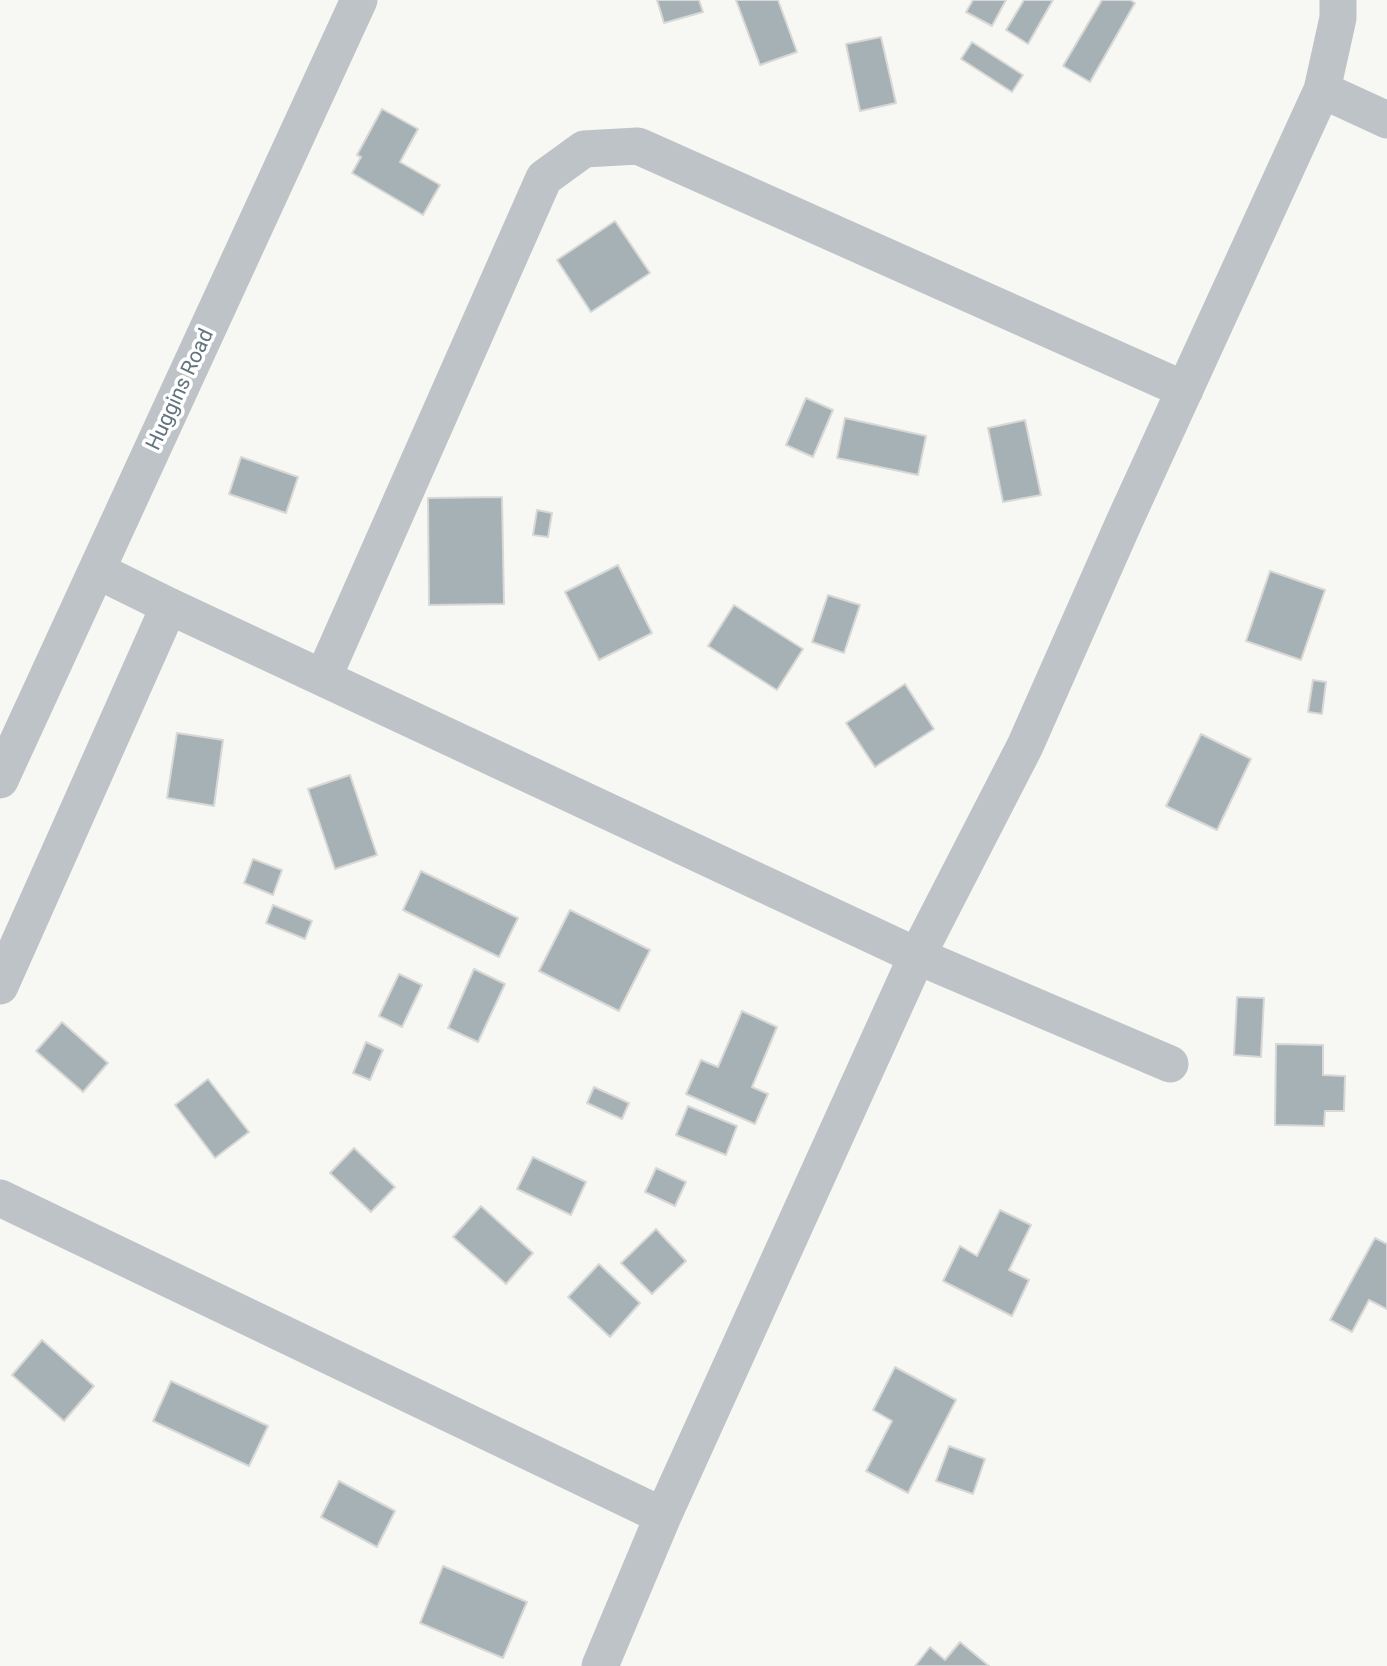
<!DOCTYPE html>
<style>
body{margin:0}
canvas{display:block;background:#f7f7f4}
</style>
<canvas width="1387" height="1666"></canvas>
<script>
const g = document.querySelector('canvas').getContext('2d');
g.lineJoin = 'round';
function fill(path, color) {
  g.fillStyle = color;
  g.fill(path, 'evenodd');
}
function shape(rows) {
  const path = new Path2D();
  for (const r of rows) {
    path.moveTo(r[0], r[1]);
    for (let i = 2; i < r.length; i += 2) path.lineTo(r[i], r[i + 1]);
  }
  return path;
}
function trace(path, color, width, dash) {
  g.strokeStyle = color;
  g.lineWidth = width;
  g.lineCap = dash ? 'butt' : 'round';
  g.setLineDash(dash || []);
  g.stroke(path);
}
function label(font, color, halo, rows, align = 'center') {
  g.font = font + ' Roboto,sans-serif';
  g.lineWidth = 7;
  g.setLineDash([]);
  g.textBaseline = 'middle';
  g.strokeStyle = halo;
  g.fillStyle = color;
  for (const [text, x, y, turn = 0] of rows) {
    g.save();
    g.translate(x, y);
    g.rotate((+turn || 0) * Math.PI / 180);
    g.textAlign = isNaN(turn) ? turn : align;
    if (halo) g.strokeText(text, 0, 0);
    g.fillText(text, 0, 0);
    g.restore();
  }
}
const building = shape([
 [657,0,699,0,703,12,664,23,657,0],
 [736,0,778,0,797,52,760,65,736,0],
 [973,0,1006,0,992,26,966,12,973,0],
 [1024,0,1053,0,1028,44,1006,30,1024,0],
 [1102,0,1130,0,1135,3,1090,82,1063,66,1102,0],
 [881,37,896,103,860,111,846,44,881,37],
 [972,42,1023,75,1012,92,961,59,972,42],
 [382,109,418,129,400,162,440,185,423,215,352,173,361,157,357,155,382,109],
 [615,221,650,273,591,312,557,260,615,221],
 [806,398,833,410,813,457,786,445,806,398],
 [845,418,926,436,918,475,837,458,845,418],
 [1025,420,1041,495,1003,502,988,428,1025,420],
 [241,457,298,477,286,513,229,494,241,457],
 [502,497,504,604,429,605,428,498,502,497],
 [537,510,552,513,548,537,533,535,537,510],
 [618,565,652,633,599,660,565,592,618,565],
 [1270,571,1325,590,1301,660,1246,641,1270,571],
 [828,595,860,605,844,653,812,642,828,595],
 [734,605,803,649,777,690,708,646,734,605],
 [1313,680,1326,682,1322,714,1308,712,1313,680],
 [905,684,934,729,875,767,846,723,905,684],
 [177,733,223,740,214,806,167,798,177,733],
 [1201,734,1251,759,1217,830,1166,806,1201,734],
 [350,775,377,855,335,869,308,789,350,775],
 [253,859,282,870,273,895,244,883,253,859],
 [421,871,518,918,499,957,403,910,421,871],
 [273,905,312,921,305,939,266,923,273,905],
 [570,910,650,950,619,1011,539,971,570,910],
 [474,969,505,984,478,1042,448,1028,474,969],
 [399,974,422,985,402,1027,379,1016,399,974],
 [1237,997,1264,998,1261,1057,1234,1055,1237,997],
 [742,1011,777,1027,752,1087,768,1094,755,1124,686,1094,701,1060,718,1067,742,1011],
 [62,1022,108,1063,83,1092,36,1051,62,1022],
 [366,1042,383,1050,370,1080,353,1073,366,1042],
 [1276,1044,1323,1045,1323,1075,1345,1076,1344,1111,1325,1111,1324,1126,1275,1125,1276,1044],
 [208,1079,249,1132,215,1158,175,1105,208,1079],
 [594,1087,629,1103,622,1119,587,1103,594,1087],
 [688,1106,737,1126,726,1155,676,1135,688,1106],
 [354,1148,395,1187,371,1212,330,1173,354,1148],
 [533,1157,586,1182,571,1215,517,1189,533,1157],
 [656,1168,686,1182,675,1206,645,1192,656,1168],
 [481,1206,533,1253,506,1284,453,1237,481,1206],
 [1000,1210,1031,1225,1009,1270,1029,1280,1012,1316,943,1281,960,1246,977,1256,1000,1210],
 [656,1229,686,1261,652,1294,621,1263,656,1229],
 [1375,1238,1387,1244,1387,1309,1369,1300,1352,1332,1330,1320,1375,1238],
 [599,1264,640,1303,610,1337,568,1297,599,1264],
 [42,1340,94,1386,64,1421,12,1375,42,1340],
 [895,1367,956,1400,908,1493,866,1471,892,1421,873,1410,895,1367],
 [171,1381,268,1426,249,1466,153,1421,171,1381],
 [949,1446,985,1459,973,1494,936,1481,949,1446],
 [339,1481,395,1511,377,1547,321,1517,339,1481],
 [443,1566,527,1602,503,1658,420,1623,443,1566],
 [960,1642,989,1666,915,1666,930,1647,945,1660,960,1642]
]);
const minor = shape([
 [1322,90,1387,120],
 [98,571,169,606,917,956,1170,1064],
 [323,678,544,178,584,149,638,146,1185,390],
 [0,780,359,0],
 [0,986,169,606],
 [0,1198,663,1516],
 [600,1666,663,1516,917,956,1025,746,1125,520,1322,90,1338,18,1338,0]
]);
const streetNames = [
 ["Huggins Road",181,390,-65]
];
fill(building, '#a6b1b5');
trace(building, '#d8d8d6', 2);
trace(minor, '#bdc3c6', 37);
label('21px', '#62757e', '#fff', streetNames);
</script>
